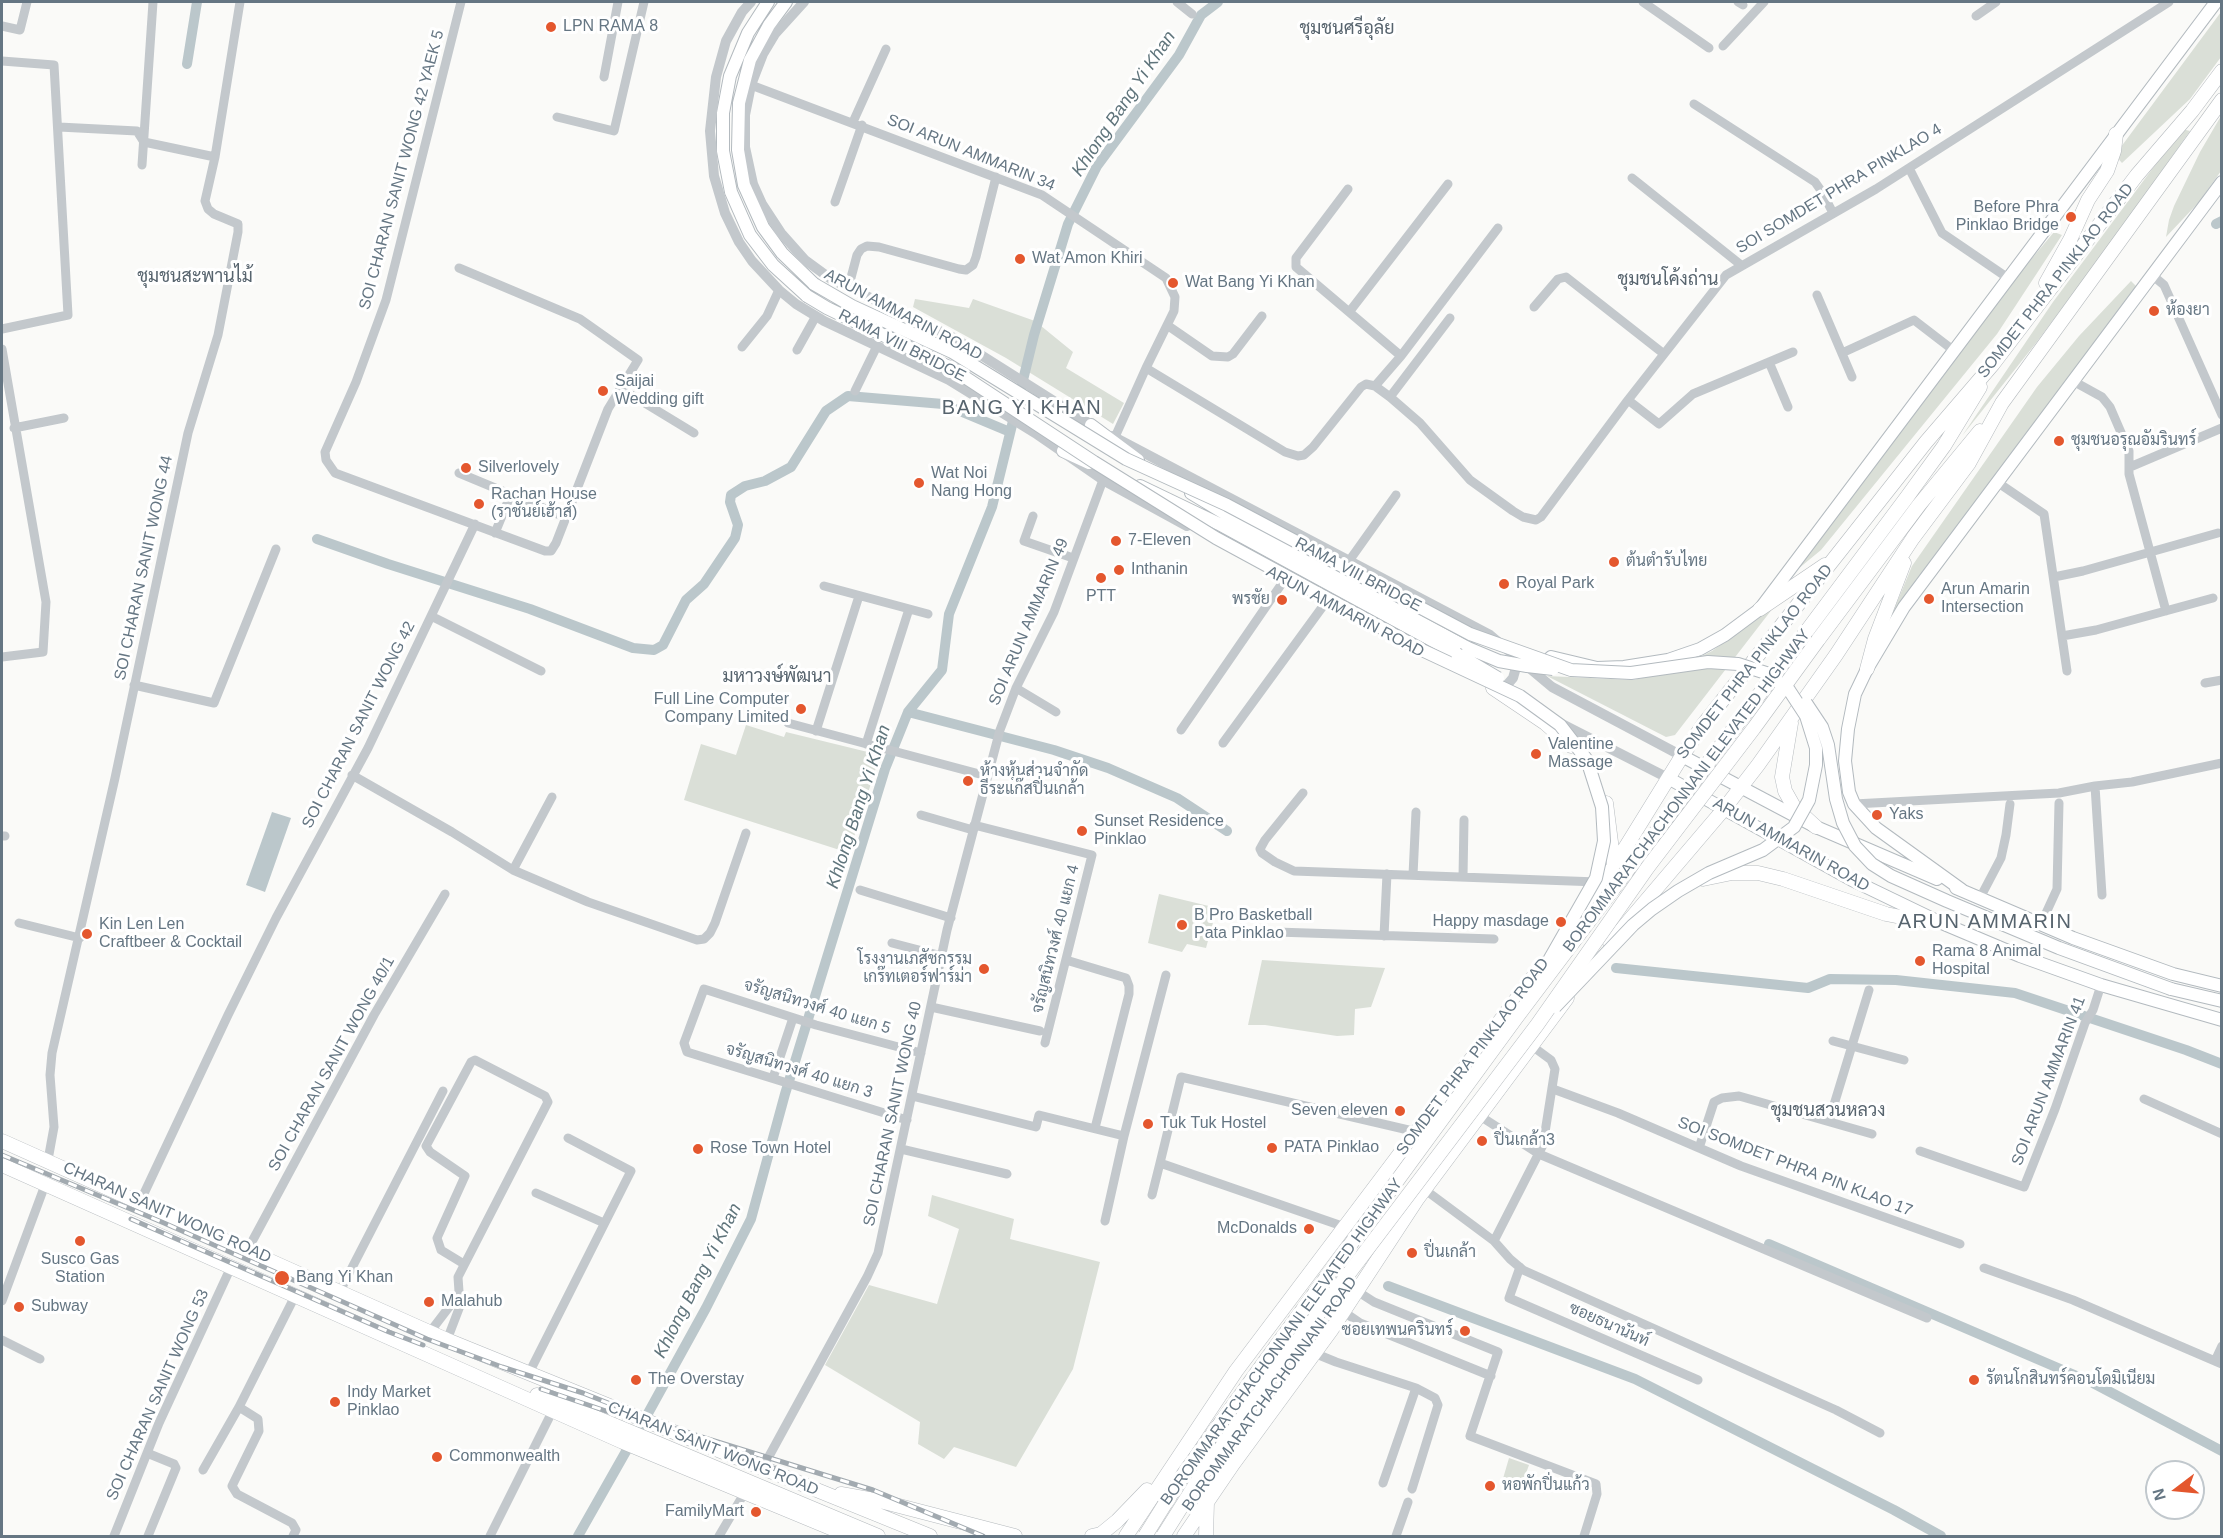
<!DOCTYPE html>
<meta charset="utf-8">
<style>
body{margin:0}
#map{position:relative;width:2223px;height:1538px;overflow:hidden;background:#fafaf8;font-family:Helvetica,sans-serif}
canvas{display:block}
.frame{position:absolute;inset:0;border:3px solid #657683;pointer-events:none}
.north{position:absolute;left:2145px;top:1460px;width:60px;height:60px;box-sizing:border-box;background:#fff;border:2px solid #c1c8cd;border-radius:50%;rotate:254deg;font-size:16px;font-weight:700;line-height:24px;text-align:center;color:#657683}
.north::after{content:'';display:block;margin:auto;width:21px;height:27px;background:#e4572e;clip-path:polygon(50% 0,100% 100%,50% 72%,0 100%)}
</style>
<div id="map">
<canvas width="2223" height="1538"></canvas>
<div class="frame"></div>
<div class="north">N</div>
</div>
<script>
const g = document.querySelector('canvas').getContext('2d');
g.lineJoin = 'round';
function fill(path, color) {
  g.fillStyle = color;
  g.fill(path, 'evenodd');
}
function shape(rows) {
  const path = new Path2D();
  for (const r of rows) {
    path.moveTo(r[0], r[1]);
    for (let i = 2; i < r.length; i += 2) path.lineTo(r[i], r[i + 1]);
  }
  return path;
}
function trace(path, color, width, dash) {
  g.strokeStyle = color;
  g.lineWidth = width;
  g.lineCap = dash ? 'butt' : 'round';
  g.setLineDash(dash || []);
  g.stroke(path);
}
function label(font, color, halo, rows, align = 'center') {
  g.font = font + ' Helvetica,Sarabun,sans-serif';
  g.lineWidth = 6;
  g.setLineDash([]);
  g.textBaseline = 'middle';
  g.strokeStyle = halo;
  g.fillStyle = color;
  for (const [text, x, y, turn = 0] of rows) {
    g.save();
    g.translate(x, y);
    g.rotate((+turn || 0) * Math.PI / 180);
    g.textAlign = isNaN(turn) ? turn : align;
    if (halo) g.strokeText(text, 0, 0);
    g.fillText(text, 0, 0);
    g.restore();
  }
}
const green = shape([
 [2221,12,2221,57,2190,99,2122,163,2115,155],
 [2221,116,2221,171,2199,202,2166,237,2169,220,2174,206,2200,152],
 [2182,129,2190,131,2116,236,2036,343,1962,436,2053,302],
 [2054,232,2062,235,1997,334,1821,550,1798,569,1826,529,1993,305],
 [2131,281,2136,286,2132,293,1893,612,1912,566,2037,387,2079,336],
 [915,299,969,308,973,299,1035,321,1073,352,1066,368,1124,403,1113,424,1006,358,913,307],
 [1773,608,1675,735,1666,737,1547,676,1633,680,1669,672,1712,651],
 [746,725,784,737,786,732,880,755,849,853,684,800,701,744,736,755],
 [1159,894,1217,908,1206,948,1187,944,1182,952,1148,943],
 [1262,960,1385,968,1371,1007,1355,1009,1354,1035,1337,1036,1265,1025,1248,1025],
 [932,1195,1014,1219,1010,1239,1100,1262,1073,1369,1016,1467,954,1447,944,1459,918,1444,920,1422,825,1365,869,1285,937,1304,959,1229,928,1216],
 [1509,1458,1529,1465,1520,1490,1502,1482]
]);
const water = shape([
 [272,812,291,818,265,892,246,885]
]);
const canal = shape([
 [187,64,197,2],
 [2216,224,2222,221],
 [317,539,388,564,530,609,633,648,654,650,663,645,686,600,704,584,735,538,738,525,730,502,731,495,745,486,765,481,791,467,826,411,848,396,943,404,1010,432],
 [908,712,1054,750,1108,768,1177,798,1227,831],
 [1616,968,1808,988,1830,979,1896,980,2015,993,2186,1050,2222,1064],
 [1769,1244,2093,1383,2222,1451],
 [1388,1286,1635,1379,1894,1510,1941,1536],
 [641,1426,706,1308,751,1219,785,1094,885,769,908,712,942,670,949,614,992,507,1034,335,1068,224,1097,166,1179,55,1201,15,1218,2],
 [578,1536,633,1439]
]);
const minor = shape([
 [1177,2,1192,14],
 [1643,2,1709,48],
 [1738,2,1743,5],
 [1976,16,1996,2],
 [2,26,20,30,27,2],
 [1723,46,1764,2],
 [2,61,54,65,68,315,2,329],
 [604,77,618,2],
 [751,85,1042,195,1166,278,1175,297,1174,311,1146,368,1115,437],
 [1694,104,1815,182,1822,192,1833,213],
 [557,117,614,131,644,2],
 [853,122,886,49],
 [59,127,137,131,144,142,215,157],
 [142,165,153,2],
 [1909,168,1942,233,2008,278],
 [1632,178,1741,265],
 [1348,189,1296,258,1296,267,1401,356],
 [835,202,862,125],
 [459,268,580,319,638,360,608,409,556,543,551,551,545,551,335,473,326,460,325,452,356,382,386,300,461,2],
 [2152,275,2164,285,2222,415],
 [848,289,857,255,861,249,867,246,879,247,959,269,966,270,973,265,976,257,996,177],
 [1817,295,1852,377],
 [1534,307,1558,279,1566,277,1664,354],
 [1350,311,1448,184],
 [1167,325,1212,356,1228,357,1233,354,1262,316],
 [742,347,767,316,779,290],
 [2,349,46,602,43,652,2,657],
 [797,350,816,316],
 [1842,353,1914,320,1953,350],
 [1769,362,1788,407],
 [1146,368,1285,452,1298,456,1304,455,1313,447,1361,387,1366,384,1375,386,1390,397,1420,423,1470,480,1513,511,1523,517,1536,520,1541,517,1628,400,1726,275,1876,189,2169,2],
 [2073,381,2102,397,2110,407,2129,451,2129,474,2166,611],
 [1375,386,1401,356,1498,228],
 [620,388,694,433],
 [855,391,877,346],
 [1390,397,1450,318],
 [1628,400,1659,424,1693,394,1793,352],
 [14,428,64,418],
 [2130,467,2222,428],
 [459,473,560,515],
 [1997,482,2044,514,2067,671],
 [1033,516,1024,541,1073,558],
 [495,533,511,494],
 [1349,561,1396,495],
 [2054,577,2083,571,2218,533],
 [824,586,928,614],
 [431,616,541,671],
 [2062,636,2096,630,2213,598],
 [2205,683,2222,680],
 [134,685,214,703,276,549],
 [1016,688,1056,712],
 [788,723,987,776],
 [1181,730,1285,579],
 [816,731,859,596],
 [1223,743,1326,602],
 [866,744,909,609],
 [352,775,452,832,513,870,588,902,697,940,704,939,710,933,715,923,746,833],
 [2095,786,2102,895],
 [1303,793,1265,840,1260,849,1262,853,1275,862,1294,871,1598,882],
 [1854,804,2059,793,2095,786,2132,782,2222,763],
 [921,815,973,830],
 [974,825,1092,855,1045,1043],
 [2,836,5,836],
 [513,870,552,797],
 [1413,875,1416,812],
 [1463,877,1464,820],
 [860,890,951,918],
 [1980,898,2001,858,2006,835,2010,804],
 [19,923,80,938],
 [2041,924,2057,889,2059,803],
 [1276,932,1494,939],
 [1384,936,1387,874],
 [892,943,942,956],
 [1066,960,1126,978,1129,986,1129,994,1095,1128],
 [931,1007,1040,1031],
 [1833,1041,1904,1060],
 [773,1078,793,1018],
 [1553,1089,1618,1113,1741,1166,1960,1244],
 [912,1096,1036,1127,1039,1115,1124,1136,1105,1221],
 [2144,1099,2222,1134],
 [1480,1116,1539,1154,1927,1318],
 [907,1120,687,1052,684,1043,704,989,816,1025,921,1053],
 [1829,1121,1869,990],
 [1124,1136,1166,975],
 [1699,1148,1714,1102,1722,1098,1739,1096,1872,1134],
 [901,1149,1007,1174],
 [1920,1151,2024,1187,2055,1109,2085,1023,2093,1010,2101,985],
 [48,1160,54,1127,50,1075,52,1053,115,778,188,433,218,335,238,232,238,224,214,214,208,209,205,201,215,157,240,2],
 [1424,1189,1494,1241,1510,1259,1523,1270,1836,1410,1880,1433],
 [536,1193,604,1223],
 [1152,1195,1160,1163],
 [140,1202,228,1015,276,918,368,748,475,524],
 [1345,1227,1160,1163,1181,1077,1417,1132],
 [1494,1241,1543,1145,1555,1069,1551,1060,1532,1046],
 [248,1249,374,1015,445,894],
 [1520,1267,1509,1298,1698,1380],
 [1984,1268,2073,1300,2222,1364],
 [340,1291,443,1091],
 [1357,1291,1374,1302,1498,1352,1470,1436,1596,1484,1597,1494,1584,1536],
 [2,1301,45,1185],
 [1344,1312,1360,1323,1491,1376],
 [430,1332,459,1294],
 [2,1340,40,1359],
 [447,1340,460,1306,458,1277,548,1102,545,1096,475,1060,471,1062,426,1146,430,1152,465,1176,437,1238,441,1250,464,1264],
 [1314,1353,1336,1362,1416,1388,1383,1483],
 [2215,1361,2222,1346],
 [529,1373,631,1171,568,1138],
 [239,1407,258,1419,259,1431,232,1486,237,1494,292,1523,296,1530,293,1536],
 [147,1453,174,1464,176,1468,148,1536],
 [762,1469,867,1277,878,1253,947,930,1000,730,1016,688,1054,612,1103,480],
 [203,1470,239,1407,295,1296],
 [1412,1489,1438,1405,1435,1398,1416,1388],
 [114,1536,159,1423,231,1267],
 [490,1536,553,1410],
 [719,1536,745,1492],
 [1396,1536,1408,1502]
]);
const tertiary = shape([
 [751,2,742,12,726,41,716,77,710,131,714,176,725,213,739,242,752,261,779,290,796,304,824,321,949,380,1035,433,1103,480,1187,526],
 [804,2,775,34,763,54,751,85,745,115,745,147,753,184,762,204,781,233,805,260,831,279,954,338,1098,429],
 [1112,436,1490,635,1552,687,1682,756],
 [1496,688,1506,686,1513,678,1517,664,1515,658],
 [1556,721,1668,778]
]);
const secondary = shape([
 [768,2,748,33,730,76,723,113,723,151,731,192,750,235,773,265,807,296],
 [786,2,769,25,750,60,739,103,738,150,744,185,763,227,782,253,814,284],
 [1091,425,1138,460],
 [1063,451,1089,463],
 [1140,486,1219,524,1457,654],
 [1191,493,1259,534,1468,648],
 [1551,657,1597,668,1624,667,1668,660,1700,649,1725,635,1760,609,2216,2],
 [1682,756,1816,827,1937,879],
 [1668,778,1852,880,1937,921,2020,956,2101,985,2222,1020],
 [1956,888,2073,938,2173,974,2222,986],
 [1962,890,1876,828,1854,804,1849,792,1845,761,1848,729,1855,694,1867,669,1904,607,2222,182],
 [2171,989,2222,1001]
]);
const primary = shape([
 [2046,283,2070,240,2088,200,2107,171,2114,151,2116,134],
 [1760,609,1825,565],
 [1818,640,1919,505,1980,431],
 [1867,669,1875,639,1904,563],
 [1493,688,1545,723,1571,746],
 [1791,723,1782,777,1785,791,1794,807,1816,827],
 [1705,767,1907,497,1944,446,1980,387],
 [1606,803,1614,866],
 [1703,879,1732,873,1758,873,1783,879,1886,914,1901,917,1937,921],
 [1579,915,1614,866,1682,756,1703,725,1926,442,1993,364,2137,175,2192,111,2222,71],
 [1610,943,1724,809,1758,765,1836,655,1913,538,1969,463,2002,403,2222,100],
 [2,1141,447,1340,930,1536],
 [2,1165,623,1442,850,1536],
 [537,1395,559,1402,878,1536],
 [841,1494,880,1501,1015,1536],
 [1092,1536,1101,1534,1117,1521,1147,1490],
 [1126,1536,1236,1371,1543,964],
 [1184,1536,1233,1464,1332,1329,1418,1198,1567,998],
 [1206,1536,1207,1502]
]);
const rail = shape([
 [2,1155,164,1223,427,1339,502,1367,583,1393,666,1426,873,1490,983,1536],
 [131,1219,389,1332,423,1345],
 [541,1389,609,1412],
 [731,1455,779,1470]
]);
const secondaryBridge = shape([
 [814,284,852,306,952,352,1126,459,1227,505,1470,634,1571,670,1631,673,1708,662,1738,664,1766,673,1789,690,1806,716,1816,748,1816,765,1809,800,1794,827,1763,850,1709,873,1678,891,1652,909,1633,925,1555,1007],
 [807,296,827,308,951,368,1094,462,1216,538,1424,651,1520,696,1560,725,1587,760,1602,807,1604,841,1596,878,1536,983],
 [1468,648,1499,661,1527,666,1553,669],
 [1457,654,1498,678],
 [1806,703,1822,727,1828,745,1836,799,1843,823,1855,846,1872,864,1891,876,1947,901,2059,948,2171,989]
]);
const primaryBridge = shape([
 [1145,1536,1183,1475,1266,1360,1516,1018,1705,767],
 [1163,1536,1197,1482,1278,1367,1537,1025,1648,867,1754,728,1818,640]
]);
const markers = [
 [551,27,6,"#e4572e"],
 [2071,217,6,"#e4572e"],
 [1020,259,6,"#e4572e"],
 [1173,283,6,"#e4572e"],
 [2154,311,6,"#e4572e"],
 [603,391,6,"#e4572e"],
 [2059,441,6,"#e4572e"],
 [466,468,6,"#e4572e"],
 [919,483,6,"#e4572e"],
 [479,504,6,"#e4572e"],
 [1116,541,6,"#e4572e"],
 [1614,562,6,"#e4572e"],
 [1119,570,6,"#e4572e"],
 [1101,578,6,"#e4572e"],
 [1504,584,6,"#e4572e"],
 [1929,599,6,"#e4572e"],
 [1282,600,6,"#e4572e"],
 [801,709,6,"#e4572e"],
 [1536,754,6,"#e4572e"],
 [968,781,6,"#e4572e"],
 [1877,815,6,"#e4572e"],
 [1082,831,6,"#e4572e"],
 [1561,922,6,"#e4572e"],
 [1182,925,6,"#e4572e"],
 [87,934,6,"#e4572e"],
 [1920,961,6,"#e4572e"],
 [984,969,6,"#e4572e"],
 [1400,1111,6,"#e4572e"],
 [1148,1124,6,"#e4572e"],
 [1482,1141,6,"#e4572e"],
 [1272,1148,6,"#e4572e"],
 [698,1149,6,"#e4572e"],
 [1309,1229,6,"#e4572e"],
 [80,1241,6,"#e4572e"],
 [1412,1253,6,"#e4572e"],
 [282,1278,8,"#e4572e"],
 [429,1302,6,"#e4572e"],
 [19,1307,6,"#e4572e"],
 [1465,1331,6,"#e4572e"],
 [636,1380,6,"#e4572e"],
 [1974,1380,6,"#e4572e"],
 [335,1402,6,"#e4572e"],
 [437,1457,6,"#e4572e"],
 [1490,1486,6,"#e4572e"],
 [756,1512,6,"#e4572e"]
];
const poiNames = [
 ["LPN RAMA 8",563,27],
 ["Before Phra",2059,208,"right"],
 ["Pinklao Bridge",2059,226,"right"],
 ["Wat Amon Khiri",1032,259],
 ["Wat Bang Yi Khan",1185,283],
 ["ห้องยา",2166,311],
 ["Saijai",615,382],
 ["Wedding gift",615,400],
 ["ชุมชนอรุณอัมรินทร์",2071,441],
 ["Silverlovely",478,468],
 ["Wat Noi",931,474],
 ["Nang Hong",931,492],
 ["Rachan House",491,495],
 ["(ราชันย์เฮ้าส์)",491,513],
 ["7-Eleven",1128,541],
 ["ต้นตำรับไทย",1626,562],
 ["Inthanin",1131,570],
 ["Royal Park",1516,584],
 ["Arun Amarin",1941,590],
 ["Intersection",1941,608],
 ["PTT",1101,597,"center"],
 ["พรชัย",1270,600,"right"],
 ["Full Line Computer",789,700,"right"],
 ["Company Limited",789,718,"right"],
 ["Valentine",1548,745],
 ["Massage",1548,763],
 ["ห้างหุ้นส่วนจำกัด",980,772],
 ["ธีระแก๊สปิ่นเกล้า",980,790],
 ["Yaks",1889,815],
 ["Sunset Residence",1094,822],
 ["Pinklao",1094,840],
 ["B Pro Basketball",1194,916],
 ["Pata Pinklao",1194,934],
 ["Happy masdage",1549,922,"right"],
 ["Kin Len Len",99,925],
 ["Craftbeer & Cocktail",99,943],
 ["Rama 8 Animal",1932,952],
 ["Hospital",1932,970],
 ["โรงงานเภสัชกรรม",972,960,"right"],
 ["เกร๊ทเตอร์ฟาร์ม่า",972,978,"right"],
 ["Seven eleven",1388,1111,"right"],
 ["Tuk Tuk Hostel",1160,1124],
 ["ปิ่นเกล้า3",1494,1141],
 ["PATA Pinklao",1284,1148],
 ["Rose Town Hotel",710,1149],
 ["McDonalds",1297,1229,"right"],
 ["ปิ่นเกล้า",1424,1253],
 ["Susco Gas",80,1260,"center"],
 ["Station",80,1278,"center"],
 ["Bang Yi Khan",296,1278],
 ["Malahub",441,1302],
 ["Subway",31,1307],
 ["ซอยเทพนครินทร์",1453,1331,"right"],
 ["The Overstay",648,1380],
 ["รัตนโกสินทร์คอนโดมิเนียม",1986,1380],
 ["Indy Market",347,1393],
 ["Pinklao",347,1411],
 ["Commonwealth",449,1457],
 ["หอพักปิ่นแก้ว",1502,1486],
 ["FamilyMart",744,1512,"right"]
];
const streetNames = [
 ["SOI ARUN AMMARIN 34",971,153,22],
 ["SOI CHARAN SANIT WONG 42 YAEK 5",402,170,-75],
 ["SOI SOMDET PHRA PINKLAO 4",1839,189,-31],
 ["SOMDET PHRA PINKLAO ROAD",2056,281,-52],
 ["ARUN AMMARIN ROAD",903,315,28],
 ["RAMA VIII BRIDGE",902,346,27],
 ["SOI CHARAN SANIT WONG 44",144,568,-78],
 ["RAMA VIII BRIDGE",1358,575,28],
 ["ARUN AMMARIN ROAD",1345,612,28],
 ["SOI ARUN AMMARIN 49",1029,622,-67],
 ["SOMDET PHRA PINKLAO ROAD",1755,662,-52],
 ["SOI CHARAN SANIT WONG 42",359,725,-63],
 ["BOROMMARATCHACHONNANI ELEVATED HIGHWAY",1687,791,-53],
 ["ARUN AMMARIN ROAD",1791,845,29],
 ["จรัญสนิทวงศ์ 40 แยก 4",1056,939,-76],
 ["จรัญสนิทวงศ์ 40 แยก 5",817,1007,17],
 ["SOMDET PHRA PINKLAO ROAD",1473,1057,-53],
 ["SOI CHARAN SANIT WONG 40/1",332,1064,-61],
 ["จรัญสนิทวงศ์ 40 แยก 3",799,1071,17],
 ["SOI ARUN AMMARIN 41",2049,1081,-69],
 ["SOI CHARAN SANIT WONG 40",893,1114,-78],
 ["SOI SOMDET PHRA PIN KLAO 17",1795,1167,21],
 ["CHARAN SANIT WONG ROAD",167,1213,24],
 ["ซอยธนานันท์",1609,1325,24],
 ["BOROMMARATCHACHONNANI ELEVATED HIGHWAY",1282,1342,-54],
 ["BOROMMARATCHACHONNANI ROAD",1270,1394,-54],
 ["SOI CHARAN SANIT WONG 53",158,1395,-66],
 ["CHARAN SANIT WONG ROAD",713,1449,22]
];
const neighbourhoodNames = [
 ["ชุมชนศรีอุลัย",1347,29],
 ["ชุมชนสะพานไม้",195,277],
 ["ชุมชนโค้งถ่าน",1668,280],
 ["มหาวงษ์พัฒนา",777,677],
 ["ชุมชนสวนหลวง",1828,1111]
];
const waterNames = [
 ["Khlong Bang Yi Khan",1124,104,-56],
 ["Khlong Bang Yi Khan",859,807,-72],
 ["Khlong Bang Yi Khan",698,1281,-63]
];
const quarterNames = [
 ["BANG YI KHAN",1022,408],
 ["ARUN AMMARIN",1985,922]
];
fill(green, '#dadfd7');
fill(water, '#bbc7cb');
trace(canal, '#bbc7cb', 10);
trace(secondary, '#b3babf', 14);
trace(primary, '#b5babe', 15);
trace(minor, '#c3c8cc', 9);
trace(tertiary, '#c3c8cc', 10);
trace(secondary, '#fff', 12);
trace(primary, '#fff', 14);
trace(rail, '#a2aab0', 5);
trace(rail, '#fff', 3, [9]);
trace(secondaryBridge, '#b3babf', 14, []);
trace(primaryBridge, '#b5babe', 15, []);
trace(secondaryBridge, '#fff', 12);
trace(primaryBridge, '#fff', 14);
for (const [x, y, r, color] of markers) {
  const dot = new Path2D();
  dot.arc(x, y, r, 0, 2 * Math.PI);
  g.fillStyle = color;
  g.fill(dot);
  trace(dot, '#fff', 2);
}
label('16px', '#657683', '#fff', poiNames, 'left');
label('16px', '#657683', '#fff', streetNames);
label('18px', '#57646e', '#fff', neighbourhoodNames);
label('italic 18px', '#60757c', '#fff', waterNames);
g.letterSpacing = '1.5px';
label('20px', '#57646e', '#fff', quarterNames);
g.letterSpacing = '0px';
</script>
